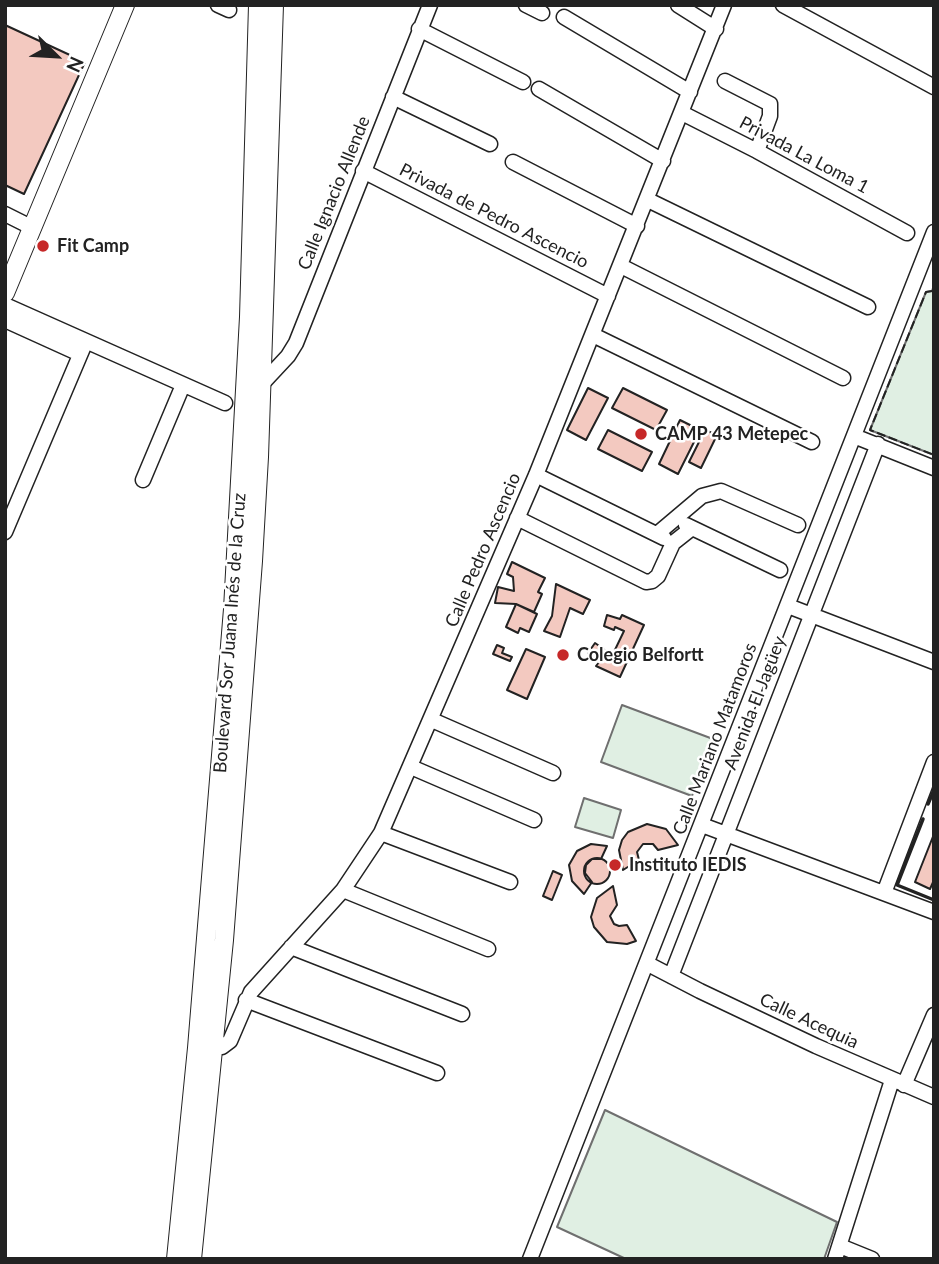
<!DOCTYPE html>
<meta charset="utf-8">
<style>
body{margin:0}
#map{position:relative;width:939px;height:1264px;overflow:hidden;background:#fff;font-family:Lato,sans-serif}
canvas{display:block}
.frame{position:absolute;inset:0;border:7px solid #222;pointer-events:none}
.north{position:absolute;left:21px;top:21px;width:70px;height:70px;-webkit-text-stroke:5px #fff;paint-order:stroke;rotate:114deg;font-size:19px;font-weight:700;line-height:28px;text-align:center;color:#222}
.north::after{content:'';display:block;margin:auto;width:24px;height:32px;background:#222;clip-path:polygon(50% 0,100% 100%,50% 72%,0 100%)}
</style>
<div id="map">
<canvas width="939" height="1264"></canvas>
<div class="frame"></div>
<div class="north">N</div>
</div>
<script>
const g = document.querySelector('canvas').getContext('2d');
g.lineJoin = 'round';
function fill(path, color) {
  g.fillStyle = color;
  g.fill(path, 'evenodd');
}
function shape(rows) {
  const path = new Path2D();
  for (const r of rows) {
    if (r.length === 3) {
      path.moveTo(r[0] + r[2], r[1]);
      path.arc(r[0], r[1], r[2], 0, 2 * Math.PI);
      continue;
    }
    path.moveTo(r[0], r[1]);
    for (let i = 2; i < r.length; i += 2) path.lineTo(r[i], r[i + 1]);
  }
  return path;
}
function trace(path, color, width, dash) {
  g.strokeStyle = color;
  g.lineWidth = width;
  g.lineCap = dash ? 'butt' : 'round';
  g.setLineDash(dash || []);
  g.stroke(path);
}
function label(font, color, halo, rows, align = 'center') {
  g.font = font + ' Lato,sans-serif';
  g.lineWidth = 5;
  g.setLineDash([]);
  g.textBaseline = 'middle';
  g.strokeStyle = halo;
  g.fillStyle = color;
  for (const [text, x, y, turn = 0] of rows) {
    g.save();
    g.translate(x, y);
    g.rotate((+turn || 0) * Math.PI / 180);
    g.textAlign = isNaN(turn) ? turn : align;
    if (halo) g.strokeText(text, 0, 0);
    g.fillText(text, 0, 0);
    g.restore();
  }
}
const green = shape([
 [934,285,934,455,870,430,926,292,932,291,934,285],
 [622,705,713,739,692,796,601,762,622,705],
 [584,798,621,810,613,838,575,827,584,798],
 [605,1110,837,1222,824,1259,626,1259,557,1227,605,1110]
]);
const building = shape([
 [5,25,85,62,24,194,5,185,5,25],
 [588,388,608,398,586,440,567,430,588,388],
 [623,388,667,410,656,430,612,408,623,388],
 [680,420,700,430,678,474,659,464,680,420],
 [608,430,652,452,642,471,598,449,608,430],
 [705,430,717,435,701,468,689,462,705,430],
 [512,562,545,578,538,592,542,594,534,612,516,604,495,603,498,587,514,591,513,577,507,574,512,562],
 [556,584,590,600,583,614,570,608,560,637,544,631,552,616,556,584],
 [516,604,537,614,529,632,520,628,518,633,506,627,516,604],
 [607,615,620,619,622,615,644,625,620,677,596,666,600,661,588,653,595,643,605,650,604,652,612,656,624,631,615,627,614,630,604,626,607,615],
 [497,645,504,648,502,653,512,657,510,661,493,654,497,645],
 [526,649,545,657,527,699,507,690,526,649],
 [647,824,666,829,678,845,658,850,653,844,643,844,637,852,639,860,623,870,619,850,622,840,628,832,647,824],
 [934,834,934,880,930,889,915,882,934,834],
 [591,844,607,846,601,859,592,859,586,865,585,873,592,882,584,894,572,881,569,865,577,851,591,844],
 [597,871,13],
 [553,871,562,875,552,900,543,896,553,871],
 [613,886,617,905,610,916,614,924,619,926,627,925,636,941,627,944,607,942,594,927,591,917,597,898,613,886]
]);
const minor = shape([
 [218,5,229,10],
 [526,5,542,13],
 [678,5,716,29],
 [783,5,934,87],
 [564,17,690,92],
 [419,29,523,82],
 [725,81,770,104,770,116,757,151],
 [539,89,663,161],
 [393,97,490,144],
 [682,113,757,151,907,233],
 [513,162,637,226],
 [363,171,608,296],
 [648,200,868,307],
 [5,214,33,228],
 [621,266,843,378],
 [5,305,225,403],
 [5,320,80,354],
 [593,335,812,442],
 [260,386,288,356,296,343,430,5],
 [854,436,934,468],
 [536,475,664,538],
 [143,480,183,385],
 [517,518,646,582,652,581,658,576,673,543,692,528],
 [686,525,780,570],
 [5,532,86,341],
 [657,534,702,496,721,491,798,525],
 [788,606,934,662],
 [432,720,553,773],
 [411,767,534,820],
 [702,825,934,912],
 [381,833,510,882],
 [343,890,488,949],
 [884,893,934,762],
 [291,947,462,1014],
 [648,964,700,991,816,1046,934,1097],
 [671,976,878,444],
 [246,1000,437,1073],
 [203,1048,222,1047,230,1041,251,992,343,890,381,833,536,475,724,5],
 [904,1085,934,1015],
 [840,1246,872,1259],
 [530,1259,934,232],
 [835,1259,892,1080]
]);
const major = shape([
 [5,293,125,5],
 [176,1259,197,1048,233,609,249,317,258,5],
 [192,1259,224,940,253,561,259,457,274,5]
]);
const fence = shape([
 [932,291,926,292,870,430,934,455]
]);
const wall = shape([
 [928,804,934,790],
 [923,819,897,885,934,900]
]);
const markers = [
 [43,246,7,"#c62828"],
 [641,434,7,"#c62828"],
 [563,655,7,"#c62828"],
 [615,865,7,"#c62828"]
];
const streetNames = [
 ["Privada La Loma 1",804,155,28],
 ["Calle Ignacio Allende",334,193,-68],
 ["Privada de Pedro Ascencio",494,216,27],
 ["Calle Pedro Ascencio",483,550,-67],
 ["Boulevard Sor Juana Inés de la Cruz",230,633,-86],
 ["Avenida El Jagüey",755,703,-69],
 ["Calle Mariano Matamoros",715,739,-69],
 ["Calle Acequia",809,1021,25]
];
const poiNames = [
 ["Fit Camp",57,246],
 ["CAMP 43 Metepec",655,434],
 ["Colegio Belfortt",577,655],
 ["Instituto IEDIS",629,865]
];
fill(green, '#e0efe3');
trace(green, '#6f6f6f', 2);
fill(building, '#f3c9c0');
trace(building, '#222', 2);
trace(minor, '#222', 17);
trace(major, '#222', 20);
trace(minor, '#fff', 14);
trace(major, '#fff', 18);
trace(fence, '#222', 2, [9, 3.5]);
trace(wall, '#222', 3.5);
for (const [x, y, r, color] of markers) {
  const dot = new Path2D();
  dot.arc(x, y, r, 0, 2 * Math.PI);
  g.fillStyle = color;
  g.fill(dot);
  trace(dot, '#fff', 2.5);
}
label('18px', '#222', '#fff', streetNames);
label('bold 18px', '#222', '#fff', poiNames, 'left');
</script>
